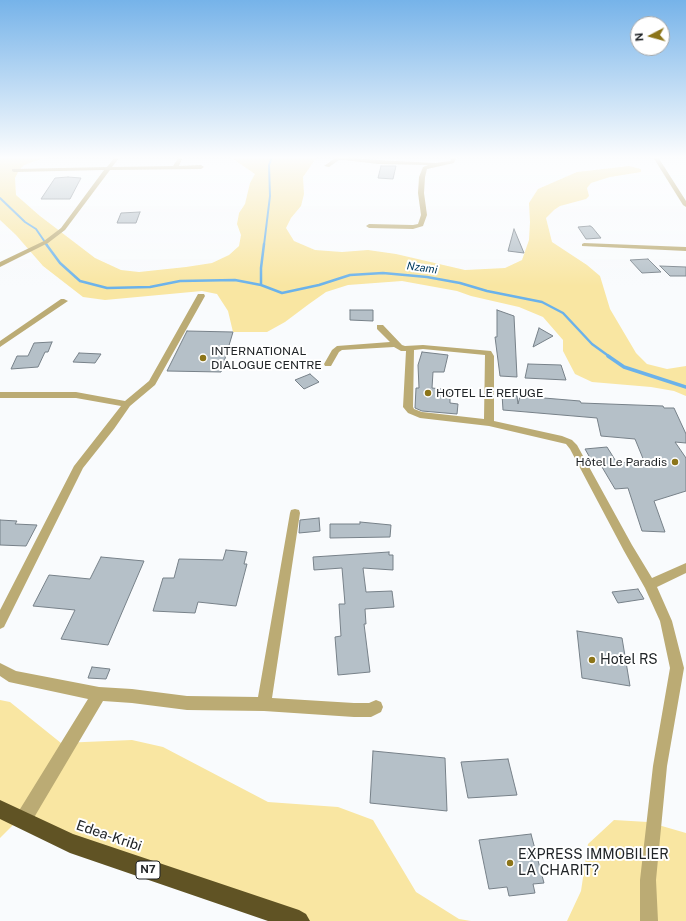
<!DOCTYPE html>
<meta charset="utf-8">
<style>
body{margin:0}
#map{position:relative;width:686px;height:921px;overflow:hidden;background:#f9fbfd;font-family:"Public Sans",sans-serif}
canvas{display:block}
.north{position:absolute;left:630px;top:16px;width:40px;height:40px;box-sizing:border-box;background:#fff;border:1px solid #a6a8a9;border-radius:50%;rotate:264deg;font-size:11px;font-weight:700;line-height:16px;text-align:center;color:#212528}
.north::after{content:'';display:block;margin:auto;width:14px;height:18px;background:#8c7519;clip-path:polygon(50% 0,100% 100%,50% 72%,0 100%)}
</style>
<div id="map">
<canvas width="686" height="921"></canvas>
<div class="north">N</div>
</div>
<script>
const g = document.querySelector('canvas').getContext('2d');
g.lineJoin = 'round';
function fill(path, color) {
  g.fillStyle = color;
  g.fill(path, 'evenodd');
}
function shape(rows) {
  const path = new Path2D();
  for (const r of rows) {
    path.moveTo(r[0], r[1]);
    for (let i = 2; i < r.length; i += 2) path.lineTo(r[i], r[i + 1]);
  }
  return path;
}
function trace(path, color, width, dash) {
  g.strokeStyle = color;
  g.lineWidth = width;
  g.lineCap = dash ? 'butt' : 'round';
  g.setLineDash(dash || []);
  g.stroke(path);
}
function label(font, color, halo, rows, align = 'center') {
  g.font = font + ' "Public Sans",sans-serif';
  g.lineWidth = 4;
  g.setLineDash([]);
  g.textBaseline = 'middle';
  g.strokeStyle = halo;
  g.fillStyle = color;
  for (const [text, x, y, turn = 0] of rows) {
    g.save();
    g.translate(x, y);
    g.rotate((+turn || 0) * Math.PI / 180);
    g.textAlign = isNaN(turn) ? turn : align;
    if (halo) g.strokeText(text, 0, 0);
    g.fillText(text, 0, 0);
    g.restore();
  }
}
const green = shape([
 [0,157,47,157,24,165,19,170,15,178,16,195,40,216,95,258,121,270,139,272,186,267,212,263,229,255,239,246,241,235,237,224,239,213,245,204,250,183,255,174,230,157,317,157,303,177,304,194,301,206,291,218,286,228,294,241,315,250,342,252,368,250,396,254,465,270,505,268,522,260,529,240,530,222,529,203,538,189,577,172,629,166,641,169,641,172,610,177,591,183,587,188,589,196,586,199,560,206,554,210,546,218,552,242,587,265,600,276,610,309,636,353,647,364,667,369,686,366,686,396,674,391,651,387,592,382,575,374,563,351,563,340,543,317,519,307,471,296,457,291,402,281,348,285,326,292,309,304,285,322,267,332,233,332,228,311,217,294,202,291,105,300,83,297,43,266,16,235,0,220],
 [0,700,10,702,61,743,132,740,163,747,268,802,338,807,373,820,416,892,459,919,471,921,286,921,19,819,0,838],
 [614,820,648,822,686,833,686,921,567,921,581,891,588,844]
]);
const streamFar2 = shape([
 [0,198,25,222,36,229,47,245],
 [264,245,270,196,269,165,272,157]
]);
const streamFar1 = shape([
 [46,244,60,263,80,281,107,288,150,287,180,281,235,280,261,285],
 [264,244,261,268,261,285,282,293,319,285,350,275,383,273,427,277,460,283,487,291,542,302,563,313,592,344,610,357]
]);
const stream = shape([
 [608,356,624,367,686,387]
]);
const building = shape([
 [381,166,396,166,393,179,378,178,381,166],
 [68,177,81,178,70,199,41,199,55,178,68,177],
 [140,212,136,223,117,223,121,213,140,212],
 [590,226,592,227,601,238,586,239,578,227,590,226],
 [514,229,524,253,508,251,514,229],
 [648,259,661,272,642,273,630,260,648,259],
 [660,266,686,267,686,276,670,276,660,266],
 [350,310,373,310,373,321,350,320,350,310],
 [497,310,514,316,517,377,500,376,495,337,497,337,497,310],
 [539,328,553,336,533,347,539,328],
 [187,331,233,332,221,372,167,371,187,331],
 [52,342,48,352,45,352,38,367,11,369,17,356,28,356,34,343,52,342],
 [422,352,448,355,444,372,433,372,432,388,450,390,450,403,458,404,457,414,422,411,415,408,416,388,419,388,418,365,422,352],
 [79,353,101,354,95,363,73,362,79,353],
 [528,364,561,365,566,380,525,378,528,364],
 [310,374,319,382,304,389,295,380,310,374],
 [502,394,517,396,518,404,520,396,580,401,581,403,663,406,664,408,674,408,686,434,686,443,675,442,686,458,686,491,654,501,665,532,642,531,628,488,615,489,599,462,593,463,585,449,607,447,617,463,644,461,635,439,601,436,597,418,503,410,502,394],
 [319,518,320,531,299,533,300,520,319,518],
 [0,520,17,521,15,524,37,525,26,546,0,545,0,520],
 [360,522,391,525,390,537,330,538,330,524,360,524,360,522],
 [226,550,247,552,244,564,247,564,236,606,198,602,195,613,153,611,163,578,174,578,179,559,223,560,226,550],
 [389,552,389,555,393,555,393,570,363,568,366,592,392,591,394,607,365,609,366,624,364,624,370,672,338,675,335,637,341,636,339,604,345,604,342,568,314,570,313,557,389,552],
 [101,557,144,561,108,645,61,639,75,610,33,606,49,575,90,579,101,557],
 [638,589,644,599,618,603,612,592,638,589],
 [577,631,622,638,630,686,582,678,577,631],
 [92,667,110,669,106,679,88,678,92,667],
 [373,751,445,758,447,811,370,803,373,751],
 [508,759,517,795,468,798,461,762,508,759],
 [531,834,544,883,533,884,535,893,509,896,507,887,489,889,479,840,531,834]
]);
const street = shape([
 [115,157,120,157,112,167,173,166,179,157,183,157,179,166,201,165,204,167,201,169,110,170,65,230,48,243,0,267,0,262,44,241,61,228,104,170,14,172,12,171,12,169,107,167,115,157],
 [342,157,378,160,435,163,450,161,452,157,457,157,454,163,427,169,425,177,424,193,427,215,423,226,413,229,369,228,366,226,369,224,413,225,418,224,421,215,418,193,419,177,423,167,428,165,378,164,343,160,339,160,329,167,324,166,335,158,342,157],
 [653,157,658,157,686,201,686,207,683,205,653,157],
 [584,243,686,247,686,251,582,246,582,244,584,243],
 [198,294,204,294,205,296,155,385,130,406,114,429,83,468,4,627,0,629,0,610,74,466,121,406,76,398,0,398,0,392,76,392,125,401,149,381,198,294],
 [61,299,64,299,68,301,0,347,0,341,61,299],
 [377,325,383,325,402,345,405,346,423,345,491,351,494,356,494,421,562,436,572,440,577,445,632,545,652,578,686,563,686,573,657,587,672,621,684,668,667,766,656,880,658,921,640,921,640,880,653,766,670,668,660,621,645,588,624,551,570,449,566,444,489,426,420,418,408,413,403,407,406,351,401,351,394,347,342,350,339,352,331,366,325,366,324,364,332,350,337,346,390,342,377,329,377,325],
 [423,349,485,355,484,419,422,412,414,409,413,407,414,350,423,349],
 [295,509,299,510,300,513,272,698,354,703,369,703,376,700,381,702,383,707,381,712,371,717,354,717,264,711,187,710,132,703,103,701,29,826,23,828,17,826,15,820,17,814,88,699,9,682,0,676,0,663,16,671,99,687,132,689,187,696,258,697,290,513,291,510,295,509]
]);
const highway = shape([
 [0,800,73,834,299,910,306,914,310,921,268,921,70,853,0,819,0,800]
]);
const markers = [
 [203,358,4,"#8c7519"],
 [428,393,4,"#8c7519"],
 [675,462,4,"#8c7519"],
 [592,660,4,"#8c7519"],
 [510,863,4,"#8c7519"]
];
const farWaternames = [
 ["Nzami",422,268,8]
];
const shields = [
 [148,870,24]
];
const shieldNames = [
 ["N7",148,870]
];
const poiNames = [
 ["INTERNATIONAL",211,351],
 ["DIALOGUE CENTRE",211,365],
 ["HOTEL LE REFUGE",436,393],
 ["Hôtel Le Paradis",667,462,"right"]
];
const nearPoinames = [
 ["Hotel RS",600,660],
 ["EXPRESS IMMOBILIER",518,855],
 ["LA CHARIT?",518,871]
];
const nearStreetnames = [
 ["Edea-Kribi",109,836,19]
];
fill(green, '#f9e6a2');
trace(streamFar2, '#6bb2ea', 2);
trace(streamFar1, '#6bb2ea', 2.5);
trace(stream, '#6bb2ea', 3.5);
fill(building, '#b5c0c8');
trace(building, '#778189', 1);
fill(street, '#bbab74');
fill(highway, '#605324');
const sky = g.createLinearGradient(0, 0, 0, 286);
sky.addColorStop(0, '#76b3e9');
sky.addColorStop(0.55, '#fcfdfe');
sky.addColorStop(1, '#fcfdfe00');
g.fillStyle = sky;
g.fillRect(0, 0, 686, 286);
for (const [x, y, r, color] of markers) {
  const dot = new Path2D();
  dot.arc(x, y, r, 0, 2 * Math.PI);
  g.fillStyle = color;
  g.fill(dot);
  trace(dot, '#fff', 1.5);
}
label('italic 11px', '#023c60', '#fff', farWaternames);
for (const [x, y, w] of shields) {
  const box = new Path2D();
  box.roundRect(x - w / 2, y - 9, w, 18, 3);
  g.fillStyle = '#fff';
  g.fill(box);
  trace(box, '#212528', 1);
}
label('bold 11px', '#212528', null, shieldNames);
label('12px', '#212528', '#fff', poiNames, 'left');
label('14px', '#212528', '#fff', nearPoinames, 'left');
label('14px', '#212528', '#fff', nearStreetnames);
</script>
